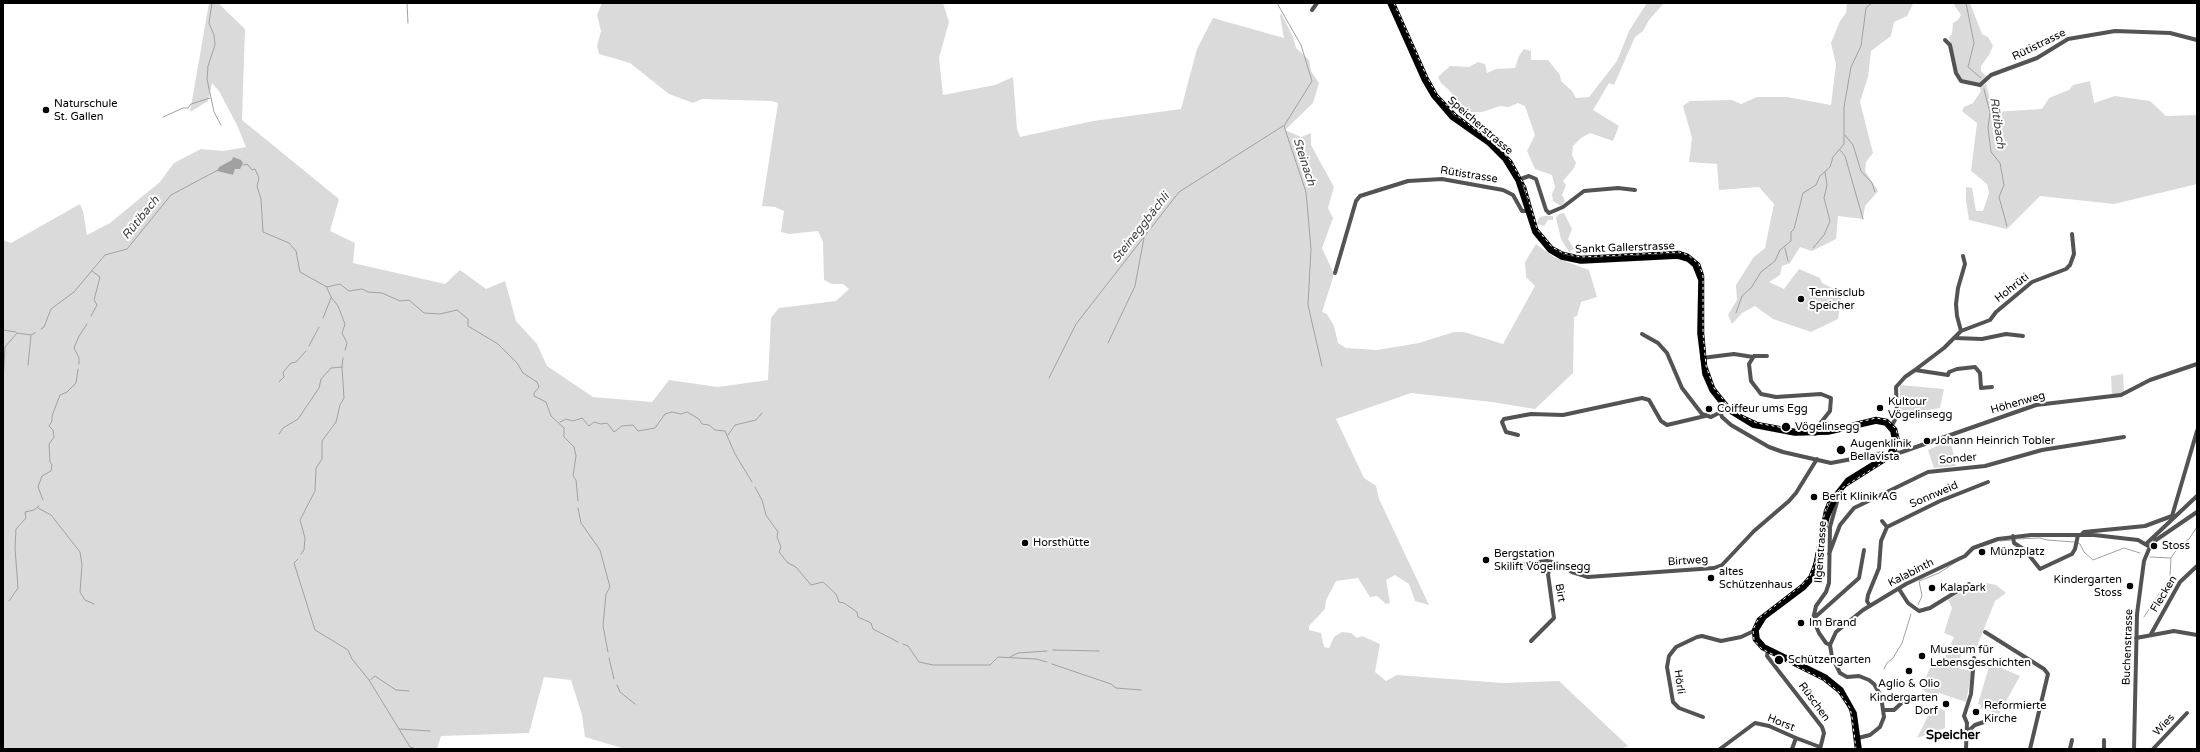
<!DOCTYPE html>
<meta charset="utf-8">
<style>
body{margin:0}
#map{position:relative;width:2200px;height:752px;overflow:hidden;background:#fff;font-family:"Varela Round",sans-serif}
canvas{display:block}
.frame{position:absolute;inset:0;border:4px solid #000;pointer-events:none}
</style>
<div id="map">
<canvas width="2200" height="752"></canvas>
<div class="frame"></div>
</div>
<script>
const g = document.querySelector('canvas').getContext('2d');
g.lineJoin = 'round';
function fill(path, color) {
  g.fillStyle = color;
  g.fill(path, 'evenodd');
}
function shape(rows) {
  const path = new Path2D();
  for (const r of rows) {
    path.moveTo(r[0], r[1]);
    for (let i = 2; i < r.length; i += 2) path.lineTo(r[i], r[i + 1]);
  }
  return path;
}
function trace(path, color, width, dash) {
  g.strokeStyle = color;
  g.lineWidth = width;
  g.lineCap = dash ? 'butt' : 'round';
  g.setLineDash(dash || []);
  g.stroke(path);
}
function label(font, color, halo, rows, align = 'center') {
  g.font = font + ' "Varela Round",sans-serif';
  g.lineWidth = 4;
  g.setLineDash([]);
  g.textBaseline = 'middle';
  g.strokeStyle = halo;
  g.fillStyle = color;
  for (const [text, x, y, turn = 0] of rows) {
    g.save();
    g.translate(x, y);
    g.rotate((+turn || 0) * Math.PI / 180);
    g.textAlign = isNaN(turn) ? turn : align;
    if (halo) g.strokeText(text, 0, 0);
    g.fillText(text, 0, 0);
    g.restore();
  }
}
const green = shape([
 [209,3,218,3,245,29,242,120,339,199,330,231,355,243,353,263,445,284,460,270,486,289,505,281,516,321,537,344,547,366,593,397,652,402,669,380,718,387,768,380,771,318,779,308,836,301,849,289,843,284,832,284,824,280,823,242,818,231,789,234,781,232,784,211,775,207,762,206,778,103,772,101,702,99,693,103,669,94,630,63,599,54,597,46,601,31,597,15,602,3,943,3,949,22,939,58,943,95,995,85,1013,77,1017,129,1020,137,1093,121,1181,109,1197,49,1213,18,1284,38,1280,16,1281,13,1293,37,1296,48,1309,60,1311,71,1319,83,1313,103,1285,130,1301,137,1311,133,1311,145,1334,187,1328,208,1333,218,1322,248,1334,274,1322,312,1327,314,1334,326,1338,343,1346,348,1377,350,1419,343,1454,332,1464,332,1503,344,1535,286,1526,277,1525,262,1536,244,1554,257,1589,270,1597,297,1581,302,1577,316,1574,317,1573,373,1535,409,1492,402,1411,393,1336,419,1364,478,1376,486,1379,499,1429,605,1415,601,1409,584,1395,575,1386,580,1390,603,1386,604,1377,596,1370,597,1358,578,1336,581,1326,600,1325,609,1309,626,1309,630,1321,633,1324,647,1329,648,1334,637,1342,632,1351,633,1357,638,1362,636,1380,644,1375,672,1386,681,1397,675,1503,683,1559,681,1628,746,1621,749,625,749,585,737,582,715,571,680,544,677,529,733,441,736,437,749,3,749,3,240,11,243,80,204,83,211,87,235,110,223,160,182,174,163,201,149,223,151,246,147,237,125,219,91,212,83,208,101,190,112],
 [233,160,241,160,243,164,235,169,233,175,217,171,219,167],
 [1647,3,1664,3,1649,20,1643,31,1635,37,1614,85,1609,83,1593,110,1619,126,1613,141,1590,133,1581,138,1573,146,1572,155,1576,163,1574,168,1563,181,1566,185,1562,195,1565,201,1561,206,1553,201,1552,194,1555,187,1552,175,1535,169,1527,151,1535,135,1525,106,1518,103,1509,107,1500,106,1482,112,1467,112,1448,89,1441,83,1438,77,1450,66,1469,67,1478,62,1485,64,1487,73,1496,69,1515,68,1519,56,1524,49,1531,51,1531,60,1548,60,1560,75,1561,81,1572,91,1576,98,1589,97,1617,61,1629,31],
 [1847,3,1913,4,1907,16,1894,22,1891,36,1871,51,1868,77,1860,102,1873,153,1866,162,1865,171,1878,191,1865,206,1863,219,1838,216,1836,239,1812,251,1800,247,1790,263,1782,266,1780,275,1769,282,1784,289,1799,269,1820,278,1822,283,1842,293,1838,319,1811,332,1773,319,1755,306,1742,313,1732,324,1728,315,1737,300,1736,285,1753,258,1765,248,1774,204,1759,187,1719,190,1717,164,1689,162,1692,138,1683,106,1690,101,1732,100,1741,104,1757,97,1787,97,1831,105,1836,64,1831,43,1840,21,1846,13],
 [1953,3,1970,3,1982,34,1988,37,1993,46,1989,55,1981,66,1981,71,1987,77,1979,83,1964,81,1959,77,1949,37,1952,34,1953,23,1958,20,1961,15],
 [2090,81,2094,103,2115,96,2150,101,2166,116,2197,115,2197,184,2114,204,2040,196,2007,229,1969,220,1966,200,1966,187,1972,188,1976,211,1983,211,1989,193,1987,184,1971,171,1977,123,1962,111,1964,107,1973,103,1981,91,1979,86,1986,84,1993,112,2042,109,2049,98,2069,90,2073,85],
 [1564,213,1572,229,1568,239,1574,249,1569,252,1561,239,1556,218,1559,214],
 [1544,216,1553,216,1553,220,1548,220,1544,226,1536,224,1539,218],
 [2123,374,2124,393,2112,396,2111,376],
 [1900,385,1944,389,1940,408,1900,415],
 [1948,441,1951,443,1956,466,1934,468,1928,450],
 [1986,583,1996,585,2006,593,1995,601,1974,654,1961,652,1960,669,1972,670,1966,702,1939,693,1937,703,1922,688,1932,662,1942,664,1954,637,1944,633,1952,608,1948,600,1974,584],
 [1990,663,2020,676,1999,714,1980,708,1981,705,1978,704],
 [1934,704,1945,711,1945,728,1917,738]
]);
const water = shape([
 [233,157,241,160,243,163,240,169,235,169,233,175,217,171,219,167,232,160]
]);
const stream = shape([
 [212,3,209,23,214,35,215,45,208,66,207,79,214,112,221,125],
 [407,3,408,23],
 [1277,3,1301,45,1312,81,1284,126,1306,192,1311,249,1308,305,1322,366],
 [1966,3,1974,43,1968,67,1981,78],
 [1984,89,1990,113,1988,128,1991,152,2000,163,2004,185,1999,197,2007,226],
 [163,117,183,108,188,108,191,104,210,98],
 [1845,135,1853,145,1861,171,1872,183,1875,192],
 [1840,150,1845,156,1863,219],
 [243,165,247,164,252,170,255,169,259,178,257,186,261,199,263,232,289,243,296,251,300,272,327,287],
 [1785,248,1788,261],
 [1813,248,1824,235,1830,221,1824,198,1827,185,1825,172],
 [327,287,340,284,349,291,362,289,368,292,382,293,400,301,409,300,424,313,440,314,457,310,468,319,468,326,498,344,517,363,523,373,537,382,539,387,534,393,534,396,546,402,551,416,564,428,564,437,574,447,576,456,573,476,576,480,578,501],
 [327,288,331,297,338,306,345,324,342,333,347,343,345,350],
 [1736,313,1742,296,1751,288,1761,272,1775,261,1780,250,1791,241,1791,232,1794,229,1803,193,1816,185,1820,176,1830,167,1833,157,1844,144,1844,107,1851,67,1861,46,1866,8,1872,3],
 [91,316,97,305,94,300,100,277,92,271],
 [323,318,331,298],
 [41,329,44,327,51,309,74,292,105,255,127,249,171,195,218,170],
 [3,330,16,332],
 [1108,343,1135,286,1144,238],
 [309,346,319,327],
 [79,364,79,358,74,348,79,336,87,324],
 [28,365,31,336],
 [1049,378,1076,324,1179,192,1283,126],
 [279,382,284,377,283,372,291,363,296,362,306,351],
 [3,383,5,347,17,333,31,335,35,333],
 [560,422,566,419,573,421,582,418,589,426,594,422,601,424,607,423,614,432,622,426,633,425,638,431,655,428,665,414,672,412,681,414,687,412,699,419,702,424,709,425,715,430,725,431,735,454,752,482],
 [279,434,283,428,298,419,319,388,321,379,331,368,342,367],
 [728,435,735,425,756,420,762,413],
 [755,487,762,500,766,515,778,532,777,537,781,547,779,552,788,563,796,567,811,585,823,582,836,594,839,602,844,603,857,612,858,617,871,623,873,629,898,642],
 [43,500,38,487,42,476,51,471,52,465,50,462,49,444,54,437,53,430,49,426,52,421,52,416,60,395,67,392,76,383,78,369],
 [38,508,51,515,80,552,82,565,80,592,85,600,94,604],
 [578,508,581,523,600,550,610,587,606,594,603,626,608,652],
 [2016,539,2040,538,2047,540,2074,542],
 [2000,541,2013,540],
 [2077,543,2080,544,2084,552,2093,560,2124,548,2140,553],
 [301,554,304,550,305,538,300,520,315,491,316,468,322,459,322,441,336,422,340,405,344,398,342,367,343,358],
 [2150,557,2171,558,2179,546,2189,539,2197,527],
 [298,559,294,563,315,630,348,650,352,659,369,680,410,747,416,749],
 [9,601,18,588,15,548,16,529,26,518,25,512,34,510,39,506],
 [1918,605,1922,596,1919,581,1939,573,1956,562],
 [2144,617,2170,577,2171,558],
 [903,644,908,646,919,662,933,665,990,665,998,657,1036,659,1047,662],
 [1053,650,1099,651],
 [1010,657,1018,653,1047,651],
 [609,658,614,679],
 [1052,664,1111,684,1116,688,1141,690],
 [1884,669,1887,663,1893,658,1902,643,1911,614],
 [370,680,375,676,396,690,409,691],
 [617,685,620,692,635,704],
 [399,729,430,731]
]);
const minor = shape([
 [1312,10,1317,3],
 [1945,40,1950,45,1956,73,1961,81,1980,85,1991,75,2037,58,2068,39,2115,31,2170,33,2197,40],
 [1518,180,1529,176,1536,179,1546,210,1549,213,1563,207,1584,191,1618,188,1635,190],
 [1335,273,1356,201,1360,196,1408,181,1442,179,1503,190,1513,195,1522,211,1528,211],
 [1961,331,1957,316,1956,304,1958,288,1965,264,1963,256],
 [1642,334,1658,343,1667,353,1682,388,1702,414,1711,417,1727,409],
 [1955,338,1982,339,2006,334,2023,336],
 [1767,356,1754,356,1749,364,1751,381,1761,394,1776,397,1821,394,1831,398,1830,411,1815,430,1815,434],
 [1702,358,1734,354,1753,357],
 [1915,370,1944,348,1961,331,1990,320,1996,312,2032,282,2066,269,2070,265,2074,254,2072,234],
 [1721,414,1722,417,1731,425,1769,447,1783,452,1831,463,1883,453,1886,457],
 [1891,427,1897,416,1896,387,1905,377,1915,370,1948,375,1949,372,1957,369,1975,367,1980,373,1981,388,1992,387],
 [1518,435,1506,432,1502,422,1504,419,1531,414,1563,415,1642,398,1649,400,1661,421,1667,425,1705,416],
 [1892,451,1899,453,2036,405,2121,395,2150,380,2197,364],
 [2172,516,2197,431],
 [1882,521,1887,527],
 [2082,534,2084,532,2145,526,2172,516],
 [2013,536,2014,543,2025,550,2040,569,2072,554,2075,549,2078,535],
 [2146,544,2197,496],
 [1829,554,1840,525,1854,508,1928,472,1985,466,2042,450,2124,437],
 [1515,565,1547,561,1557,563,1572,572,1588,577,1714,568,1722,565,1754,531,1789,501,1796,493,1817,459],
 [1899,589,1908,603,1919,611,1930,608,1969,584],
 [1870,606,1867,601,1868,595,1879,568,1881,541,1887,527,1940,501,1988,482],
 [1813,619,1859,578,1864,550],
 [1985,632,2044,669,2048,674,2030,749],
 [2151,634,2180,582,2197,566],
 [2136,638,2174,631,2197,635],
 [1531,641,1554,618,1548,574,1552,562],
 [1830,645,1826,643,1819,633,1813,619,1816,606,1826,592,1829,583,1830,527,1837,502,1834,500],
 [1768,650,1767,656,1822,727,1824,733,1820,749],
 [1884,710,1894,710,1907,698],
 [1703,717,1679,708,1673,702,1667,667,1669,656,1676,647,1697,637,1702,636,1721,641,1741,637,1756,630],
 [1967,732,1975,725,1984,722],
 [1858,738,1870,735,1880,727,1884,717,1881,696,1874,684,1869,680,1859,676,1847,677,1840,673,1832,657,1830,645,1836,632,1863,610,1906,584,1965,556,1973,548,1998,539,2031,535,2094,535,2138,540,2150,547],
 [1720,749,1755,723,1769,726,1796,738],
 [1792,749,1796,738,1820,747],
 [1966,749,1967,723,1964,716,1971,694,1974,658],
 [2070,749,2072,740],
 [2104,749,2104,740],
 [2134,749,2137,614,2144,561,2149,549,2156,540,2197,512],
 [2153,749,2187,713]
]);
const major = shape([
 [1390,3,1424,79,1434,96,1452,117,1489,143,1505,159,1518,180,1535,232,1550,250,1562,257,1581,261,1678,256,1688,259,1695,265,1701,280,1700,333,1705,374,1712,390,1727,409,1753,425,1795,433,1828,432,1876,421,1886,423,1893,431,1895,442,1890,454,1848,480,1837,494,1827,517,1813,577,1804,587,1764,617,1756,630,1757,639,1764,647,1825,677,1841,690,1854,713,1859,749]
]);
const rail = shape([
 [1394,3,1427,77,1437,95,1456,115,1497,146,1511,161,1525,187,1537,229,1552,247,1563,253,1581,257,1679,252,1688,255,1699,264,1703,276,1703,333,1706,366,1714,388,1730,408,1742,416,1757,423,1795,430,1823,431,1876,418,1887,420,1896,429,1899,441,1893,456,1839,490,1829,501,1825,511,1815,563,1810,576,1802,585,1758,619,1753,630,1754,640,1762,649,1824,680,1839,692,1850,708,1852,717,1856,749]
]);
const markers = [
 [46,110,4,"#000"],
 [1801,299,4,"#000"],
 [1880,408,4,"#000"],
 [1709,409,4,"#000"],
 [1786,427,5,"#000"],
 [1927,441,4,"#000"],
 [1841,450,5,"#000"],
 [1814,497,4,"#000"],
 [1025,543,4,"#000"],
 [2154,546,4,"#000"],
 [1982,552,4,"#000"],
 [1486,560,4,"#000"],
 [1711,578,4,"#000"],
 [2130,586,4,"#000"],
 [1932,588,4,"#000"],
 [1801,623,4,"#000"],
 [1922,656,4,"#000"],
 [1779,660,5,"#000"],
 [1909,671,4,"#000"],
 [1946,704,4,"#000"],
 [1976,712,4,"#000"]
];
const streetNames = [
 ["Rütistrasse",2039,45,-26],
 ["Speicherstrasse",1480,126,41],
 ["Rütistrasse",1469,175,9],
 ["Sankt Gallerstrasse",1625,248,-2],
 ["Hohrüti",2012,288,-38],
 ["Höhenweg",2018,403,-16],
 ["Sonder",1958,459,-5],
 ["Sonnweid",1934,495,-23],
 ["Ilgenstrasse",1821,552,-86],
 ["Birtweg",1688,561,-4],
 ["Kalabinth",1911,573,-27],
 ["Birt",1560,593,80],
 ["Flecken",2164,594,-59],
 ["Buchenstrasse",2128,647,-88],
 ["Hörli",1679,682,82],
 ["Rüschen",1814,702,54],
 ["Horst",1781,723,22],
 ["Wies",2164,725,-47]
];
const poiNames = [
 ["Naturschule",54,104],
 ["St. Gallen",54,117],
 ["Tennisclub",1809,293],
 ["Speicher",1809,306],
 ["Kultour",1888,402],
 ["Vögelinsegg",1888,415],
 ["Coiffeur ums Egg",1717,409],
 ["Vögelinsegg",1795,427],
 ["Johann Heinrich Tobler",1935,441],
 ["Augenklinik",1850,444],
 ["Bellavista",1850,457],
 ["Berit Klinik AG",1822,497],
 ["Horsthütte",1033,543],
 ["Stoss",2162,546],
 ["Münzplatz",1990,552],
 ["Bergstation",1494,554],
 ["Skilift Vögelinsegg",1494,567],
 ["altes",1719,572],
 ["Schützenhaus",1719,585],
 ["Kindergarten",2122,580,"right"],
 ["Stoss",2122,593,"right"],
 ["Kalapark",1940,588],
 ["Im Brand",1809,623],
 ["Museum für",1930,650],
 ["Lebensgeschichten",1930,663],
 ["Schützengarten",1788,660],
 ["Aglio & Olio",1909,684,"center"],
 ["Kindergarten",1938,698,"right"],
 ["Dorf",1938,711,"right"],
 ["Reformierte",1984,706],
 ["Kirche",1984,719]
];
const waterNames = [
 ["Rütibach",1997,123,82],
 ["Steinach",1304,162,72],
 ["Rütibach",141,218,-51],
 ["Steineggbächli",1141,228,-52]
];
const quarterNames = [
 ["Speicher",1953,736]
];
fill(green, '#dadada');
fill(water, '#a1a1a1');
trace(stream, '#a1a1a1', 1);
trace(major, '#dbdbdb', 6);
trace(minor, '#535353', 4);
trace(major, '#000', 5.5);
trace(rail, '#000', 2.5);
trace(rail, '#fff', 1, [3]);
for (const [x, y, r, color] of markers) {
  const dot = new Path2D();
  dot.arc(x, y, r, 0, 2 * Math.PI);
  g.fillStyle = color;
  g.fill(dot);
  trace(dot, '#fff', 1.5);
}
label('11px', '#000', '#fff', streetNames);
label('11px', '#000', '#fff', poiNames, 'left');
label('italic 12px', '#424242', '#fff', waterNames);
label('bold 13px', '#000', '#fff', quarterNames);
</script>
